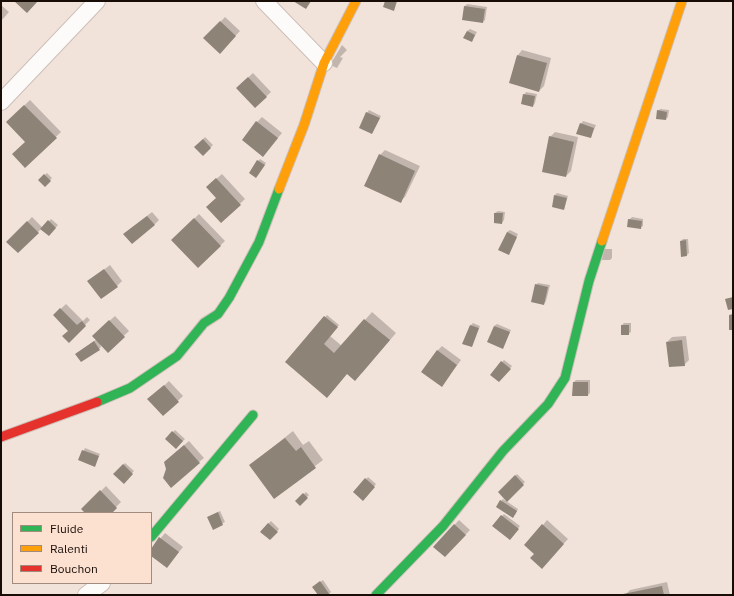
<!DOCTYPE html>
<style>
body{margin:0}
#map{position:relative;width:734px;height:596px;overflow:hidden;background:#f2e3da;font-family:"IBM Plex Sans",sans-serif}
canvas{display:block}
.frame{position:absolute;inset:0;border:2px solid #180c06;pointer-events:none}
.legend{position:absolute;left:12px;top:512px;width:140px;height:72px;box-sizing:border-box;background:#fce0d0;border:1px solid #a18b7f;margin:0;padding:5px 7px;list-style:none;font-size:12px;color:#180c06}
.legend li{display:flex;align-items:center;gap:8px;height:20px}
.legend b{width:20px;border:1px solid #a18b7f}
</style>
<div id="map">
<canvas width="734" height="596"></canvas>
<div class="frame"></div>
<ul class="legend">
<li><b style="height:5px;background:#30b455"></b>Fluide</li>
<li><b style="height:5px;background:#ff9f0a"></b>Ralenti</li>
<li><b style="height:5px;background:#e5322d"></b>Bouchon</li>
</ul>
</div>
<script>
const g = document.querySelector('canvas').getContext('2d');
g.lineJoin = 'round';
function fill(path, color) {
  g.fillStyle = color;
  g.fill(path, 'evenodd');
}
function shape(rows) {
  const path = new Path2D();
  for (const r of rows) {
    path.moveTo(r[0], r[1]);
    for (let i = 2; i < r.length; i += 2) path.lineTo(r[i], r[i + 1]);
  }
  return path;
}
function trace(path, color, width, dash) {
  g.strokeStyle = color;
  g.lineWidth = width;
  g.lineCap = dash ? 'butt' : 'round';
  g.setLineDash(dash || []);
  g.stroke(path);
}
const shadow = shape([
 [467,4,487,7,485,20,483,22,465,6],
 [1,5,9,12,1,21],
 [225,17,240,31,220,52,205,38],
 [470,29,477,32,472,41,467,31],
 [342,45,347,50,340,57,343,58,337,68,330,65],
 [522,50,551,58,544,86,539,91,518,55],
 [253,73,271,92,255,107,237,88],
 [526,92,537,94,535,103,533,106,524,95],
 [30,100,61,132,25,166,26,142,7,122],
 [660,109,669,110,668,117,666,119,658,111],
 [369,110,381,116,372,133,367,113],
 [262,117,282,133,263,156,257,122],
 [583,121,596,125,591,137,581,124],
 [555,132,578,137,571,171,566,176,550,137],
 [205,137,213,145,203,154,196,147],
 [385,150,420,166,405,197,400,201,380,155],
 [260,159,266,163,258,175,258,161],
 [47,173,52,178,45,186,39,180],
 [222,174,245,199,221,222,217,198,207,187],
 [557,193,568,196,564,209,555,195],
 [498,211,505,212,504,220,502,223,495,213],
 [152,212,159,220,154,225,130,229],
 [199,214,225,241,198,267,173,240],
 [32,217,43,228,51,219,58,225,49,235,41,229,18,252,8,242],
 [632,217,643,219,643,226,640,228,629,220],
 [510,230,518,234,508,254,507,232],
 [683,239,688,239,689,253,687,255,681,241],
 [603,249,612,249,612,258,610,260,602,260],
 [110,265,122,281,117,286,89,281],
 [538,283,550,285,546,301,544,304,536,285],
 [66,304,83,321,87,317,90,320,69,341,69,330,54,315],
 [372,312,396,333,362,373,347,373,286,362,327,315,339,325,330,336,342,346],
 [115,316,129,331,108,351,100,342,101,347,99,349,79,352,97,339,98,331],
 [473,323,480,326,472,346,471,325],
 [624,323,631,323,631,332,628,334,622,325],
 [497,324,511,330,502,348,494,326],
 [686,336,689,360,684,365,667,342,672,337],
 [442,346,461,360,442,385,437,351],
 [504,360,512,366,501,379,502,362],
 [576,380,590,380,590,393,588,395,574,382],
 [169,381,183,396,163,415,154,395],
 [175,430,185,439,176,448,166,439],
 [293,431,303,445,309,441,323,460,274,497,250,465],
 [189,441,204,458,199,462,170,457],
 [85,448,100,454,94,466,80,459],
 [125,463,134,471,124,482,115,474],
 [517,474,525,482,507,500,499,492],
 [368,477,376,484,363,500,354,492],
 [106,486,121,502,110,513,87,513,83,509],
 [306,492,309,495,300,504,297,501],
 [503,499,518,509,515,515,501,501],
 [220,511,225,522,213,528,208,517],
 [504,514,520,526,512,536,502,516],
 [459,520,470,530,445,556,435,546],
 [547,520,568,539,547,562,536,554,543,525],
 [271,521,279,529,270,539,261,531],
 [165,533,183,547,167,567,151,555,151,550],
 [323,580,331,592,328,595,319,595,316,585],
 [667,582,670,595,625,595,630,590]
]);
const building = shape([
 [14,1,38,1,27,13],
 [293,1,311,1,306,9],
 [385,1,397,1,394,11,383,7],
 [464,6,485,9,483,23,462,20],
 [220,21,236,36,220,54,203,38],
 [467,31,475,35,472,42,463,38],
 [517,55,547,63,539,92,509,83],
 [248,77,267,97,255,108,236,88],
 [523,94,535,96,533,107,521,104],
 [24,105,57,138,25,168,12,154,25,142,6,122],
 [657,110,667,112,666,120,656,119],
 [366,112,380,118,372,134,359,128],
 [256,121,278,138,263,157,242,140],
 [580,123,594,128,591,138,576,134],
 [549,136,574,142,566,177,542,172],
 [203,139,211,148,203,156,194,147],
 [379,154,415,171,401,203,364,186],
 [257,160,265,165,256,178,249,173],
 [44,174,51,181,45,187,38,180],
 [216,178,241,205,221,223,206,207,216,198,206,187],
 [554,195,567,198,564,210,552,207],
 [494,213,503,213,502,224,494,223],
 [147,216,155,225,132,244,123,234],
 [194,218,221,246,198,268,171,240],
 [628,219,642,221,641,229,627,227],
 [48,220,56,228,49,236,40,229],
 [27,221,39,233,18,253,6,242],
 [507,232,517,237,509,255,498,250],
 [686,240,687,256,681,257,680,241],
 [104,269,118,287,101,299,87,281],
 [535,284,548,287,544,305,531,302],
 [733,297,733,309,728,310,725,299],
 [60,308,77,325,82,321,86,326,69,343,62,336,68,331,53,315],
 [733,314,733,330,729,330,729,315],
 [324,316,338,327,324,344,334,353,364,319,390,340,355,381,347,374,327,398,285,362],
 [109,320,125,337,108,353,92,336],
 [470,325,479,328,472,347,462,344],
 [621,325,629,325,629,335,621,335],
 [494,326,510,332,503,349,487,342],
 [682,340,685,366,669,367,666,342],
 [94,341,100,350,81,362,75,354],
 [437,350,457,365,442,387,421,372],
 [501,361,511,369,499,382,490,375],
 [573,382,588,382,588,396,572,396],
 [164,385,179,402,163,416,147,399],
 [172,431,183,441,176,449,165,439],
 [285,438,296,451,301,447,316,468,274,499,249,465],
 [184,445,200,463,171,488,163,478,166,469,164,462],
 [82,450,99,456,95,467,78,460],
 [123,464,133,474,124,484,113,474],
 [515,475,524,485,507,502,498,492],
 [365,478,375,487,363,501,353,492],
 [100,490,117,508,112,513,85,513,81,509],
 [303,493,308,498,300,506,295,501],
 [500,500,517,511,513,518,496,507],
 [218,512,223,525,213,530,207,517],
 [501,515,519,529,510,540,492,526],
 [268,523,278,532,270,540,260,532],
 [454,524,466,535,445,557,433,547],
 [542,524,564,544,542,569,530,558,534,554,524,545],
 [159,537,179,552,167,568,151,556,151,549],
 [320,581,330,595,318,595,312,587],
 [662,586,664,595,623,595,623,594]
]);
const street = shape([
 [264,1,324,63],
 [1,102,97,1],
 [86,595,102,583]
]);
const fast = shape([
 [97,402,130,388,177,356,204,323,218,314,229,298,259,242,279,189],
 [151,537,253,415],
 [376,595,443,526,503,451,548,404,565,378,589,281,602,241]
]);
const slow = shape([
 [279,189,304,125,324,63,356,1],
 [602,241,682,1]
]);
const jam = shape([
 [1,437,97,402]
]);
fill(shadow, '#0003');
fill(building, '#8e8377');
trace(street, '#ccbfb8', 18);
trace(fast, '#ccbfb8', 11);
trace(slow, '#ccbfb8', 11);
trace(jam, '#ccbfb8', 11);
trace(street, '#fdfbf9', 16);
trace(fast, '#30b455', 9);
trace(slow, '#ff9f0a', 9);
trace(jam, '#e5322d', 9);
</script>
